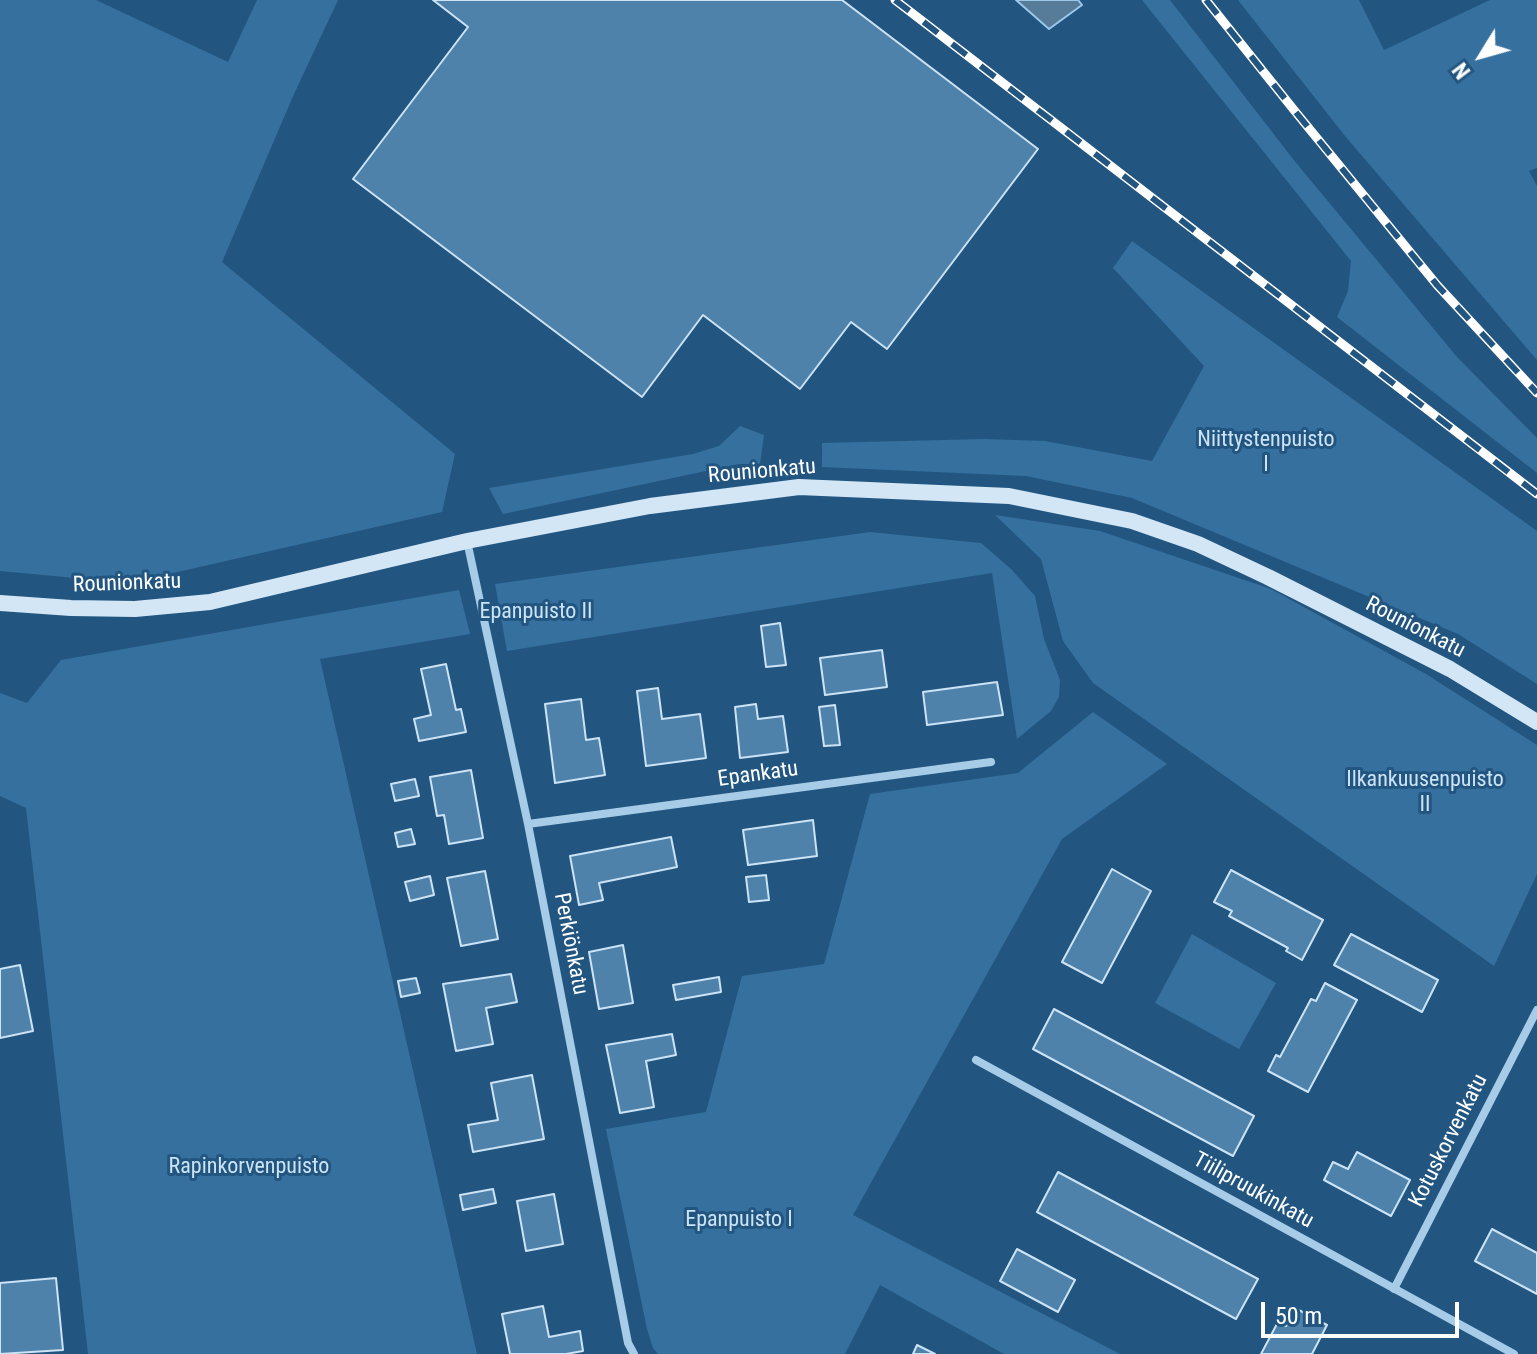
<!DOCTYPE html>
<meta charset="utf-8">
<style>
body{margin:0}
#map{position:relative;width:1537px;height:1354px;overflow:hidden;background:#225680;font-family:"Roboto Condensed",sans-serif}
canvas{display:block}
.north{position:absolute;left:1441px;top:16px;width:80px;height:80px;-webkit-text-stroke:6px #225680;paint-order:stroke;rotate:233deg;font-size:22px;font-weight:700;line-height:32px;text-align:center;color:#fff}
.north::after{content:'';display:block;margin:auto;width:28px;height:36px;background:#fff;clip-path:polygon(50% 0,100% 100%,50% 72%,0 100%)}
.scale{position:absolute;left:1261px;top:1302px;width:198px;height:36px;box-sizing:border-box;border:4px solid #fff;border-top:0;padding-left:10px;font-size:24px;line-height:28px;white-space:nowrap;color:#fff;-webkit-text-stroke:6px #225680;paint-order:stroke}
</style>
<div id="map">
<canvas width="1537" height="1354"></canvas>
<div class="north">N</div>
<div class="scale">50 m</div>
</div>
<script>
const g = document.querySelector('canvas').getContext('2d');
g.lineJoin = 'round';
function fill(path, color) {
  g.fillStyle = color;
  g.fill(path, 'evenodd');
}
function shape(rows) {
  const path = new Path2D();
  for (const r of rows) {
    path.moveTo(r[0], r[1]);
    for (let i = 2; i < r.length; i += 2) path.lineTo(r[i], r[i + 1]);
  }
  return path;
}
function trace(path, color, width, dash) {
  g.strokeStyle = color;
  g.lineWidth = width;
  g.lineCap = dash ? 'butt' : 'round';
  g.setLineDash(dash || []);
  g.stroke(path);
}
function label(font, color, halo, rows, align = 'center') {
  g.font = font + ' "Roboto Condensed",sans-serif';
  g.lineWidth = 6;
  g.setLineDash([]);
  g.textBaseline = 'middle';
  g.strokeStyle = halo;
  g.fillStyle = color;
  for (const [text, x, y, turn = 0] of rows) {
    g.save();
    g.translate(x, y);
    g.rotate((+turn || 0) * Math.PI / 180);
    g.textAlign = isNaN(turn) ? turn : align;
    if (halo) g.strokeText(text, 0, 0);
    g.fillText(text, 0, 0);
    g.restore();
  }
}
const green = shape([
 [0,0,96,0,228,62,257,0,338,0,294,94,222,262,455,454,442,512,129,583,0,571],
 [1142,0,1170,0,1293,159,1457,357,1537,438,1537,473,1337,317,1348,291,1351,261],
 [1238,0,1359,0,1384,50,1490,0,1537,0,1537,168,1529,171,1537,186,1537,360,1345,136],
 [1132,241,1537,531,1537,684,1458,634,1132,498,1026,476,822,467,822,443,984,439,1045,441,1152,461,1204,366,1113,268],
 [740,426,764,435,760,464,739,464,503,514,489,488,693,454,719,446],
 [995,515,1100,531,1271,589,1426,674,1537,745,1537,874,1494,966,1093,683,1063,641,1041,559],
 [870,532,981,543,1011,569,1035,596,1044,639,1060,680,1059,697,1051,711,1017,739,992,573,507,651,495,584],
 [459,590,470,634,320,659,477,1354,88,1354,26,808,0,796,0,693,27,703,61,660],
 [1093,712,1167,764,1062,839,853,1215,1120,1354,1004,1354,880,1285,845,1354,658,1354,653,1348,647,1329,606,1129,706,1112,742,976,824,964,870,794,1018,773],
 [1192,934,1276,983,1239,1049,1155,1003]
]);
const water = shape([
 [1016,0,1078,0,1082,5,1049,29,1016,0]
]);
const building = shape([
 [433,0,842,0,1038,149,887,349,851,322,800,389,703,315,642,397,353,179,468,27,433,0],
 [780,623,786,665,766,667,761,626,780,623],
 [882,650,887,687,825,695,820,658,882,650],
 [446,664,456,710,461,709,466,732,419,741,414,719,431,715,421,669,446,664],
 [997,682,1003,715,927,725,923,692,997,682],
 [658,688,662,719,700,714,706,758,646,766,637,691,658,688],
 [581,699,586,740,599,738,605,775,555,783,545,704,581,699],
 [756,704,758,719,783,716,788,752,740,758,735,707,756,704],
 [835,705,840,745,824,746,819,707,835,705],
 [471,770,483,838,449,844,444,815,437,816,430,777,471,770],
 [415,779,419,796,395,801,391,784,415,779],
 [813,820,817,856,748,865,743,830,813,820],
 [411,829,415,844,398,847,395,833,411,829],
 [671,837,677,867,599,883,603,900,579,905,570,856,671,837],
 [1112,869,1151,891,1102,983,1062,962,1112,869],
 [1231,870,1323,920,1302,960,1286,951,1288,948,1229,916,1232,911,1214,902,1231,870],
 [485,871,498,939,461,946,447,878,485,871],
 [766,875,769,900,749,902,746,877,766,875],
 [430,876,434,895,410,901,405,882,430,876],
 [1351,934,1438,980,1422,1012,1334,965,1351,934],
 [623,945,633,1003,599,1009,589,952,623,945],
 [20,965,33,1031,0,1038,0,969,20,965],
 [511,974,517,1002,486,1008,493,1044,456,1051,443,984,511,974],
 [719,977,721,992,676,1000,673,985,719,977],
 [416,978,420,993,401,997,398,981,416,978],
 [1325,983,1357,1000,1308,1092,1268,1071,1276,1055,1280,1057,1311,999,1316,1001,1325,983],
 [1054,1009,1254,1116,1233,1156,1033,1049,1054,1009],
 [672,1034,676,1055,646,1061,654,1107,620,1113,606,1045,672,1034],
 [532,1075,544,1139,473,1152,468,1125,498,1120,491,1083,532,1075],
 [1357,1152,1410,1180,1391,1216,1324,1180,1333,1162,1348,1169,1357,1152],
 [1058,1172,1258,1279,1236,1319,1037,1212,1058,1172],
 [493,1189,496,1203,463,1210,460,1195,493,1189],
 [554,1194,563,1244,526,1251,517,1201,554,1194],
 [1492,1229,1537,1253,1537,1294,1475,1261,1492,1229],
 [1017,1249,1075,1280,1058,1312,1000,1281,1017,1249],
 [56,1278,63,1350,0,1354,0,1283,56,1278],
 [543,1306,549,1337,580,1331,583,1351,566,1354,510,1354,502,1314,543,1306],
 [1295,1308,1327,1325,1312,1354,1261,1354,1278,1322,1286,1326,1295,1308],
 [917,1345,935,1354,913,1354,917,1345]
]);
const street = shape([
 [467,541,528,824,628,1343,634,1354],
 [528,824,991,762],
 [976,1060,1514,1354],
 [1394,1289,1537,1010]
]);
const secondary = shape([
 [0,603,71,608,135,609,210,602,467,541,650,506,799,487,1009,496,1132,521,1198,544,1268,577,1450,669,1537,722]
]);
const rail = shape([
 [895,0,1537,494],
 [1206,0,1294,110,1437,285,1537,393]
]);
const parkNames = [
 ["Niittystenpuisto",1266,440],
 ["I",1266,465],
 ["Epanpuisto II",536,612],
 ["Ilkankuusenpuisto",1425,780],
 ["II",1425,805],
 ["Rapinkorvenpuisto",249,1167],
 ["Epanpuisto I",739,1220]
];
const streetNames = [
 ["Rounionkatu",762,472,-5],
 ["Rounionkatu",127,584,-2],
 ["Rounionkatu",1415,628,27],
 ["Epankatu",758,775,-8],
 ["Perkiönkatu",570,944,79],
 ["Kotuskorvenkatu",1449,1141,-63],
 ["Tiilipruukinkatu",1253,1191,29]
];
fill(green, '#36709e');
fill(water, '#577c9a');
trace(water, '#9bc8e8', 2);
fill(building, '#4f82ab');
trace(building, '#cbe3f5', 2);
trace(street, '#a7cce7', 8);
trace(secondary, '#d2e6f6', 16);
trace(rail, '#fff', 9);
trace(rail, '#225680', 6, [18]);
label('22px', '#cbe3f5', '#225680', parkNames);
label('22px', '#fff', '#225680', streetNames);
</script>
